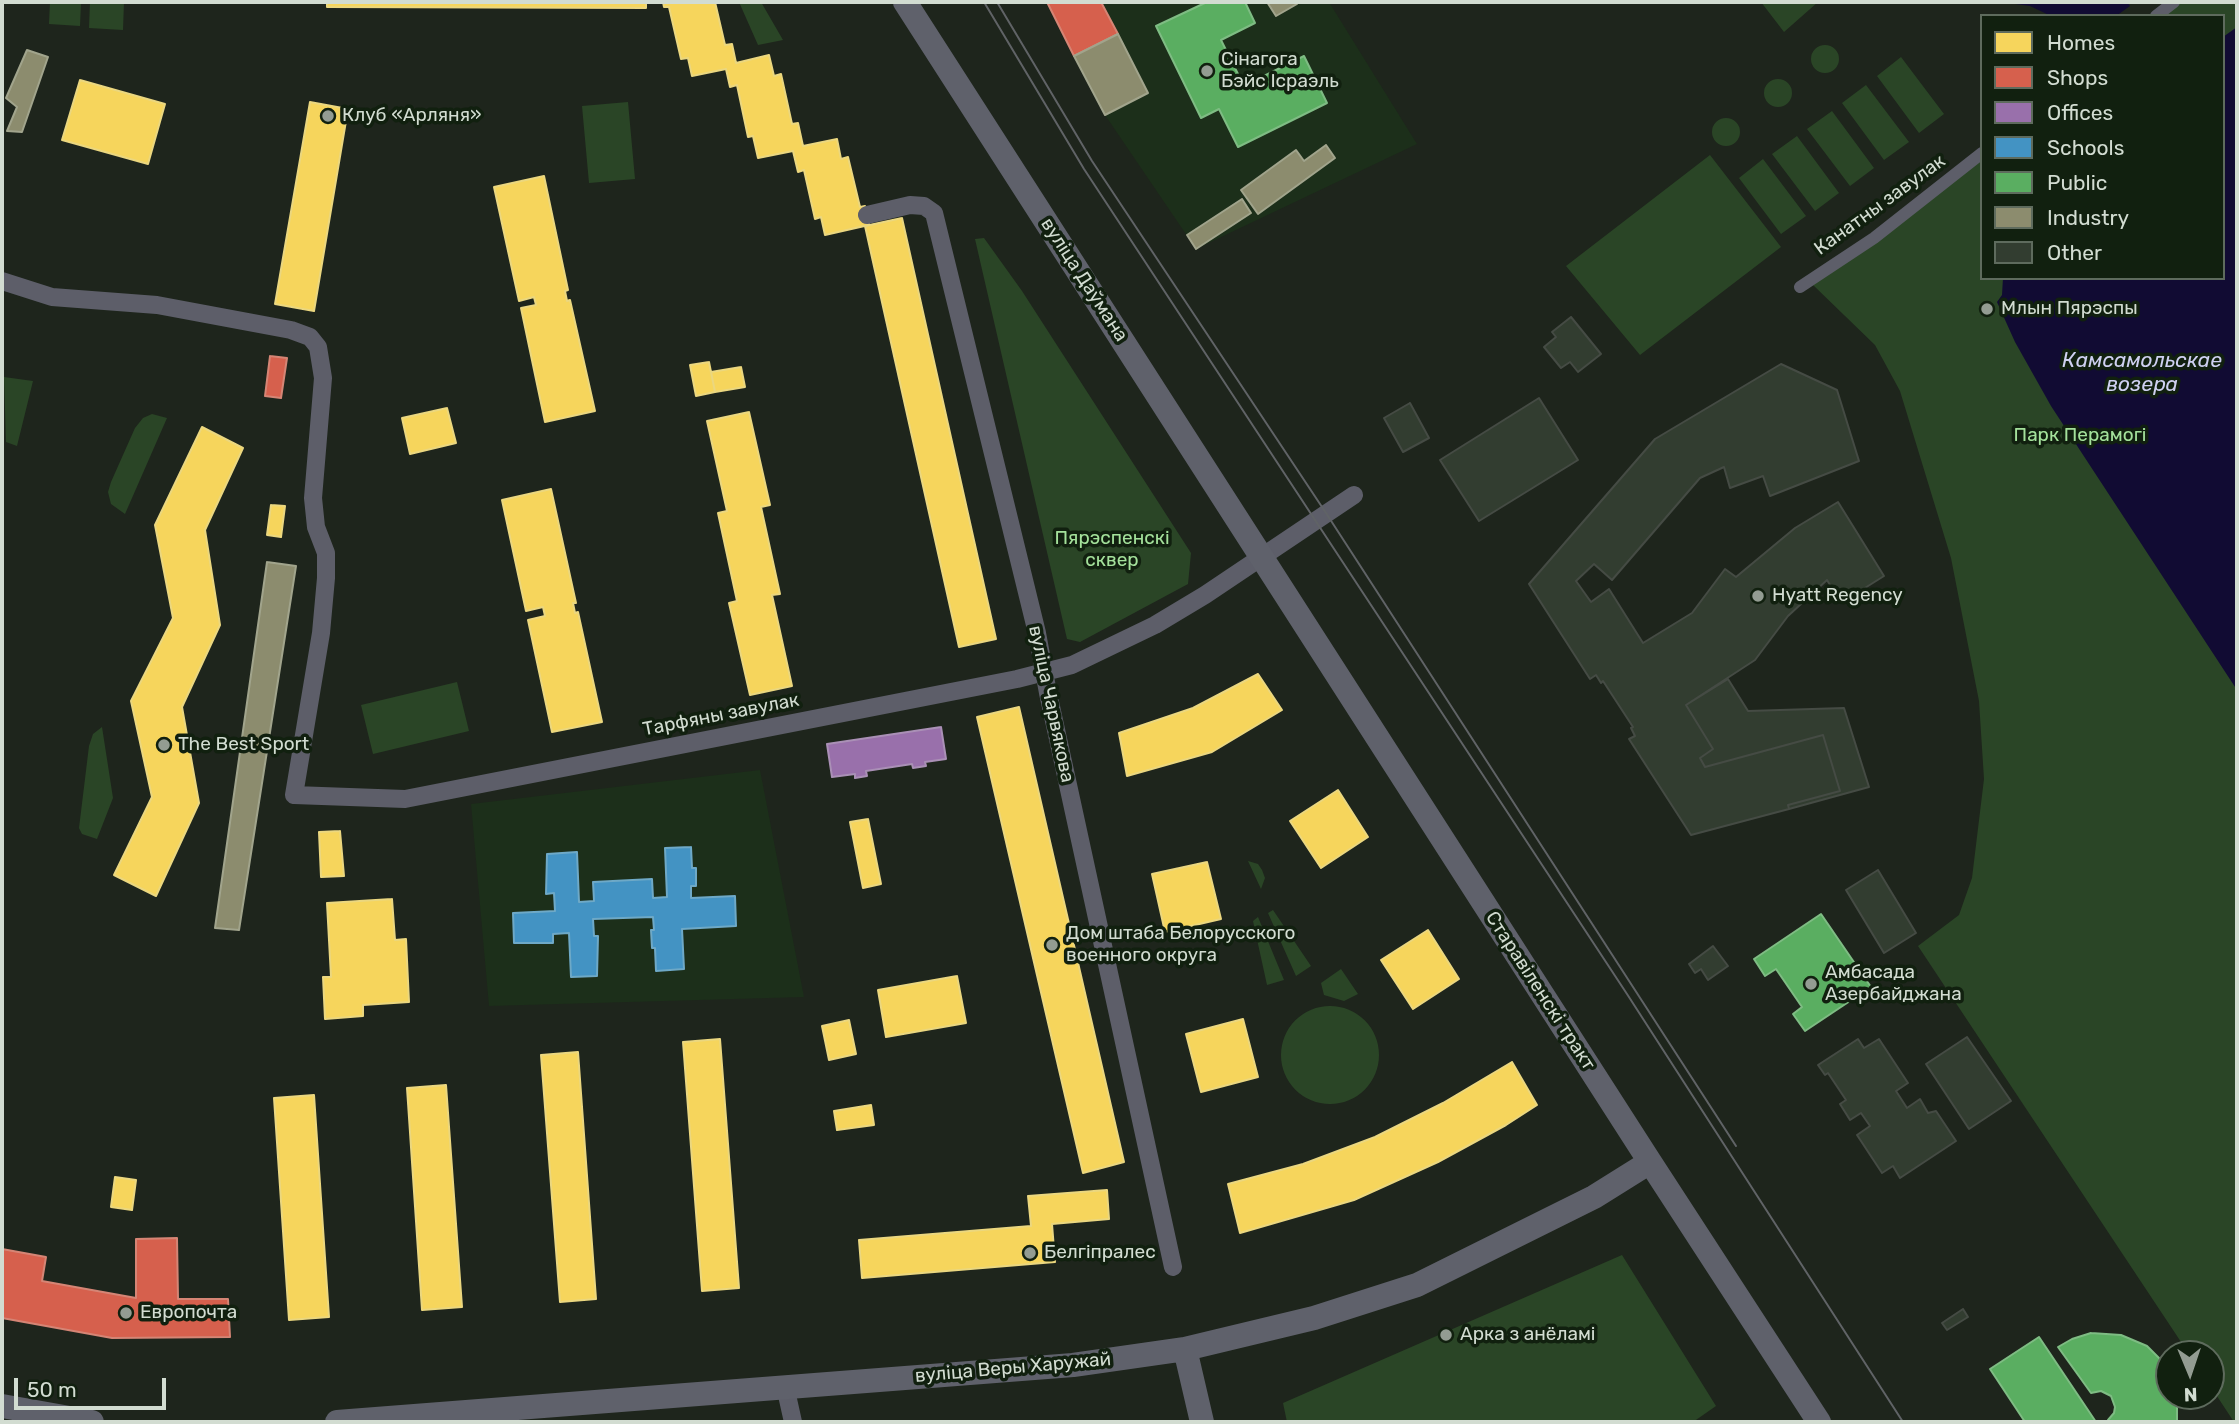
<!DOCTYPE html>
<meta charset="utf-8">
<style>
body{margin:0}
#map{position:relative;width:2239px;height:1424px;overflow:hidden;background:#1e251c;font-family:Rubik,sans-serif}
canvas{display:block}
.frame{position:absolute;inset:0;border:4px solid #d2dcd1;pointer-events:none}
.legend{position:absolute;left:1980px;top:14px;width:245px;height:266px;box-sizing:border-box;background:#11200f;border:2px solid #5e6b5d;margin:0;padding:9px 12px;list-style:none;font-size:21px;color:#d2dcd1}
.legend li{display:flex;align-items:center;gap:14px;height:35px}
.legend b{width:35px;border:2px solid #5e6b5d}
.north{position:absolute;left:2155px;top:1340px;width:70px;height:70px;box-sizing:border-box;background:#11200f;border:2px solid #5e6b5d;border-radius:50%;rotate:178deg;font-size:19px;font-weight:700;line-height:28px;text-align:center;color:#d2dcd1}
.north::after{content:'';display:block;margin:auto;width:24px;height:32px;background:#939c92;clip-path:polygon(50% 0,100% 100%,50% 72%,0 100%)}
.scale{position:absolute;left:14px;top:1378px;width:152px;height:32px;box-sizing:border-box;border:4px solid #d2dcd1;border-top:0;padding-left:9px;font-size:21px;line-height:24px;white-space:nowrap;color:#d2dcd1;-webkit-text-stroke:5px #11200f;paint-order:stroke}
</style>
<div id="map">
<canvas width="2239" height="1424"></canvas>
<div class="frame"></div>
<ul class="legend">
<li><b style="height:19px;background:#f6d55c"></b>Homes</li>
<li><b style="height:19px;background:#d6604d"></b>Shops</li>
<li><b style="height:19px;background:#9970ab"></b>Offices</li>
<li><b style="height:19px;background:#4393c3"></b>Schools</li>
<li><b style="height:19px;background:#5aae61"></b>Public</li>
<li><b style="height:19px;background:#8c8c6e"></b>Industry</li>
<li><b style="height:19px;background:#323d30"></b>Other</li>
</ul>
<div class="north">N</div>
<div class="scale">50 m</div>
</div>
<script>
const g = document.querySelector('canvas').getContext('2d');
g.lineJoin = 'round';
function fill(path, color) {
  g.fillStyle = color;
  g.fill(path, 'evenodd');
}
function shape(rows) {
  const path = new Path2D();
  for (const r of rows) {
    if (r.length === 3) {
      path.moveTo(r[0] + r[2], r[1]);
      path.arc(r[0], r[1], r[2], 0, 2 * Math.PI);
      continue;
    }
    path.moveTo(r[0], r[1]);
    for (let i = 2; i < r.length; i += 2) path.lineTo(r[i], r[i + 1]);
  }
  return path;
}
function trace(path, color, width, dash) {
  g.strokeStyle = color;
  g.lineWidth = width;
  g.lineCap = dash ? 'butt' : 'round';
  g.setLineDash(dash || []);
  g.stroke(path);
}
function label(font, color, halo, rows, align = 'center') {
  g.font = font + ' Rubik,sans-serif';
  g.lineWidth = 7;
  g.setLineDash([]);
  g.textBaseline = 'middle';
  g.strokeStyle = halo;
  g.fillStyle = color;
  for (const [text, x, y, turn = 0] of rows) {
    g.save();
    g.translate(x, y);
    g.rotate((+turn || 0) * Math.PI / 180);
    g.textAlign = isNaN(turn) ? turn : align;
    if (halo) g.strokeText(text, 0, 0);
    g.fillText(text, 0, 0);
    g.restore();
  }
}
const built = shape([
 [1047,2,1329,2,1417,144,1196,249,1105,115],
 [760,770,804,997,489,1006,471,804]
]);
const green = shape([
 [50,2,81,2,80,26,49,24],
 [90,2,124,2,123,30,89,28],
 [739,2,761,2,783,40,758,45],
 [1761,2,1818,2,1784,32],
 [2175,2,2237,2,2237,1422,2234,1422,2211,1387,2211,1354,2189,1354,1918,946,1959,915,1972,878,1984,779,1979,701,1951,558,1900,391,1875,345,1813,285,1982,153,1982,278,2223,278,2223,16,2157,16],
 [1825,59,14],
 [1901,57,1944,114,1919,133,1877,76],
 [1778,93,14],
 [1866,85,1909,142,1884,160,1842,103],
 [628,102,635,179,589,183,582,106],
 [1832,111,1874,168,1850,186,1807,129],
 [1726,132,14],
 [1797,136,1839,193,1815,211,1772,154],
 [1710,155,1781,247,1640,355,1566,266],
 [1763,159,1806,216,1781,234,1739,178],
 [984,238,1022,291,1191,553,1188,584,1080,642,1067,639,975,239],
 [4,377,33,381,17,446,6,442],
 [152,414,167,418,125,514,111,504,108,492,111,482,135,428,143,418],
 [457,682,469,731,373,754,361,705],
 [102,727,113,798,97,839,82,834,79,828,89,746,93,734],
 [1248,861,1258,864,1262,870,1265,878,1261,889],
 [1273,910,1311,966,1296,976,1268,913],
 [1258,917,1284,980,1267,985,1253,921],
 [1341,969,1358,994,1344,1001,1324,995,1321,983],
 [1330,1055,49],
 [1622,1255,1716,1406,1693,1422,1287,1422,1283,1403]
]);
const water = shape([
 [2001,2,2127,2,2130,6,2116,16,2051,16,2030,6],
 [2237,27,2237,690,2051,406,2015,342,1997,302,2002,295,2003,278,2223,278,2223,37]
]);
const homes = shape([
 [327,2,646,2,646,8,327,7,327,2],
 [663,2,715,2,725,45,732,44,736,63,769,55,774,76,781,74,792,124,798,123,803,146,837,139,841,159,848,157,860,207,865,206,869,225,825,235,821,217,815,219,804,170,798,172,793,151,758,158,753,136,748,137,737,85,730,87,726,69,692,76,688,58,681,59,669,7,664,7,663,2],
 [80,80,165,104,148,164,62,140,80,80],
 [310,102,348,109,314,311,275,304,310,102],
 [544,176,568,290,565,291,567,301,570,300,595,411,545,422,521,308,536,305,534,297,519,301,494,187,544,176],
 [902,218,996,639,959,647,865,226,902,218],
 [709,362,715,392,696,396,690,365,709,362],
 [741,367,745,387,715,392,711,372,741,367],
 [447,408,456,443,410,454,402,418,447,408],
 [749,412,770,505,761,507,780,594,772,595,792,686,750,695,729,603,737,601,718,513,727,511,707,421,749,412],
 [202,427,243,448,205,530,220,625,182,707,199,803,156,896,114,875,152,797,131,701,173,618,155,525,202,427],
 [551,489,576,603,573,603,575,613,578,612,602,722,552,732,528,620,545,616,543,607,526,611,502,500,551,489],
 [271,505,285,506,281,537,267,535,271,505],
 [1258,674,1282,710,1212,752,1127,776,1119,733,1193,708,1258,674],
 [1019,707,1124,1162,1083,1173,977,717,1019,707],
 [1338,790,1368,837,1321,868,1290,821,1338,790],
 [868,819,881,884,863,888,850,822,868,819],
 [340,831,344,876,321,877,319,832,340,831],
 [1207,862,1221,919,1165,932,1152,874,1207,862],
 [392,899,395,940,406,939,409,1002,363,1005,363,1016,325,1019,323,977,331,977,327,903,392,899],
 [1428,930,1459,979,1413,1009,1381,960,1428,930],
 [957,976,966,1023,886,1037,878,990,957,976],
 [1243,1019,1258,1077,1201,1092,1186,1034,1243,1019],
 [849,1020,856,1054,829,1060,822,1026,849,1020],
 [720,1039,739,1288,702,1291,683,1042,720,1039],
 [578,1052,596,1299,560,1302,541,1055,578,1052],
 [1512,1062,1537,1105,1506,1125,1438,1162,1354,1200,1240,1233,1228,1184,1303,1164,1375,1137,1443,1103,1512,1062],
 [446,1085,462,1307,422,1310,407,1088,446,1085],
 [314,1095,329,1317,289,1320,274,1098,314,1095],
 [871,1105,874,1125,837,1130,834,1111,871,1105],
 [115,1177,136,1180,132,1210,111,1207,115,1177],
 [1107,1190,1109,1219,1052,1224,1055,1262,862,1278,859,1240,1031,1226,1028,1196,1107,1190]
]);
const shops = shape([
 [1047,2,1101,2,1118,34,1074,56,1047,2],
 [270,356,287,358,281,398,265,396,270,356],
 [177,1238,178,1299,228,1299,230,1337,112,1338,2,1318,2,1249,46,1257,42,1281,136,1298,136,1239,177,1238]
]);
const offices = shape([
 [941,727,946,759,925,762,926,766,913,768,912,764,866,771,867,776,855,778,855,774,832,777,827,744,941,727]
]);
const schools = shape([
 [691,847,692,868,696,868,696,886,691,886,691,898,735,896,736,926,682,929,684,969,656,971,655,948,652,948,651,930,654,930,653,917,593,919,594,936,598,936,597,976,571,977,569,933,553,934,553,943,514,943,513,913,555,911,554,893,546,894,547,854,577,852,579,902,594,901,593,882,652,879,653,898,667,897,665,848,691,847]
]);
const public = shape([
 [1207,2,1245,2,1255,23,1221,40,1244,86,1304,56,1327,103,1238,147,1219,109,1201,118,1156,26,1207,2],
 [1821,914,1871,987,1805,1031,1793,1014,1802,1007,1776,969,1765,976,1754,959,1821,914],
 [2091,1333,2121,1335,2147,1346,2163,1362,2169,1373,2169,1396,2177,1396,2177,1422,2110,1422,2108,1420,2114,1413,2115,1407,2111,1396,2101,1391,2091,1393,2058,1347,2072,1339,2091,1333],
 [2039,1337,2096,1422,2025,1422,1990,1369,2039,1337]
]);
const industry = shape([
 [1267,2,1296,2,1297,4,1276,16,1267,2],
 [1118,34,1148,93,1105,115,1074,56,1118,34],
 [27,50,48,57,22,132,7,131,17,107,6,98,27,50],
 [1326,145,1335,158,1258,214,1241,190,1296,150,1304,161,1326,145],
 [1242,199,1251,213,1196,249,1187,235,1242,199],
 [267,562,296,566,239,930,215,928,267,562]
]);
const building = shape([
 [1571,317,1601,354,1578,372,1570,362,1561,368,1544,347,1556,337,1552,332,1571,317],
 [1781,364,1837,390,1859,461,1770,496,1763,476,1730,488,1724,467,1700,478,1612,580,1594,564,1576,581,1591,602,1609,589,1643,643,1692,613,1725,569,1736,577,1795,528,1838,502,1884,576,1841,603,1827,580,1788,616,1755,660,1686,705,1713,749,1700,758,1705,767,1823,735,1840,791,1788,805,1789,809,1691,835,1629,739,1635,736,1631,728,1633,727,1603,681,1601,683,1596,675,1590,679,1529,584,1655,439,1781,364],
 [1539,398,1578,460,1479,521,1440,460,1539,398],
 [1410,403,1429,438,1403,452,1384,418,1410,403],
 [1728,679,1748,711,1844,708,1869,787,1789,809,1788,805,1840,791,1823,735,1705,767,1700,758,1713,749,1686,705,1728,679],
 [1878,870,1916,933,1884,953,1846,890,1878,870],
 [1713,946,1728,966,1708,980,1701,969,1695,973,1689,964,1713,946],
 [1967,1037,2011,1101,1969,1129,1926,1064,1967,1037],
 [1858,1039,1864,1048,1879,1039,1908,1083,1896,1091,1907,1108,1920,1099,1928,1113,1936,1111,1956,1141,1900,1178,1893,1166,1882,1173,1857,1135,1870,1126,1861,1113,1850,1120,1840,1104,1846,1100,1828,1073,1825,1075,1818,1065,1858,1039],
 [1963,1309,1968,1317,1947,1330,1942,1323,1963,1309]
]);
const pedestrian = shape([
 [2156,16,2174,2],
 [1800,287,1874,238,1982,153]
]);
const minor = shape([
 [867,215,910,205,924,206,934,213,1037,633,1048,693,1173,1267],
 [2,281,52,297,157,305,291,330,310,337,318,347,323,378,313,498,316,527,326,553,326,578,321,633,294,795,405,799,1017,679,1072,665,1155,625,1205,595,1354,495],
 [785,1386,793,1422]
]);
const secondary = shape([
 [905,2,1650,1162,1819,1422],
 [1185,1349,1202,1422],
 [2,1406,92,1422],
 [337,1422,1073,1365,1185,1349,1314,1318,1417,1285,1594,1197,1650,1162]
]);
const tram = shape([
 [984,2,1084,169,1627,994,1903,1422],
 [997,2,1092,161,1326,513,1736,1146]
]);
const markers = [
 [1207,71,7,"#939c92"],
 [328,116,7,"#939c92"],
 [1987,309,7,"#939c92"],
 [1758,596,7,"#939c92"],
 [164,745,7,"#939c92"],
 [1052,945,7,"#939c92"],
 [1811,984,7,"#939c92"],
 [1030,1253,7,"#939c92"],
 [126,1313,7,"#939c92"],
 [1446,1335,7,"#939c92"]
];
const poiNames = [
 ["Сінагога",1221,60],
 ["Бэйс Ісраэль",1221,82],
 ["Клуб «Арляня»",342,116],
 ["Млын Пярэспы",2001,309],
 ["Hyatt Regency",1772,596],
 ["The Best Sport",178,745],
 ["Дом штаба Белорусского",1066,934],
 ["военного округа",1066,956],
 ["Амбасада",1825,973],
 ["Азербайджана",1825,995],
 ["Белгіпралес",1044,1253],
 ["Европочта",140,1313],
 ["Арка з анёламі",1460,1335]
];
const streetNames = [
 ["Канатны завулак",1880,205,-36],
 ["вуліца Даўмана",1084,280,57],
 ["вуліца Чарвякова",1051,704,78],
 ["Тарфяны завулак",721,715,-11],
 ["Старавіленскі тракт",1540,991,57],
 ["вуліца Веры Харужай",1013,1368,-5]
];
const parkNames = [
 ["Парк Перамогі",2080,436],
 ["Пярэспенскі",1112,539],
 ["сквер",1112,561]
];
const waterNames = [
 ["Камсамольскае",2142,361],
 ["возера",2142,385]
];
fill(built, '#1c2f1a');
fill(green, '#2a4526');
fill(water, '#110b33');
fill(homes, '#f6d55c');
trace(homes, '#ebd77f', 2);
fill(shops, '#d6604d');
trace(shops, '#d58575', 2);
fill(offices, '#9970ab');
trace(offices, '#aa90b6', 2);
fill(schools, '#4393c3');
trace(schools, '#6ea9c7', 2);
fill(public, '#5aae61');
trace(public, '#7ebc83', 2);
fill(industry, '#8c8c6e');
trace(industry, '#a1a48c', 2);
fill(building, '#323d30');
trace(building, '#454b44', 2);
trace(pedestrian, '#5d5e69', 12);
trace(minor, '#5d5e69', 18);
trace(secondary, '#5f616b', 24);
trace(tram, '#606366', 2);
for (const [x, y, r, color] of markers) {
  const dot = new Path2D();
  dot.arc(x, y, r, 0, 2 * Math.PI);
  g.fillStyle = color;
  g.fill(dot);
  trace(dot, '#11200f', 2.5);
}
label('19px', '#d2dcd1', '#11200f', poiNames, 'left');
label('19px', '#d2dcd1', '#11200f', streetNames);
label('19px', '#a4e19b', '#11200f', parkNames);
label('italic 21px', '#cfd0f1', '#11200f', waterNames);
</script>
